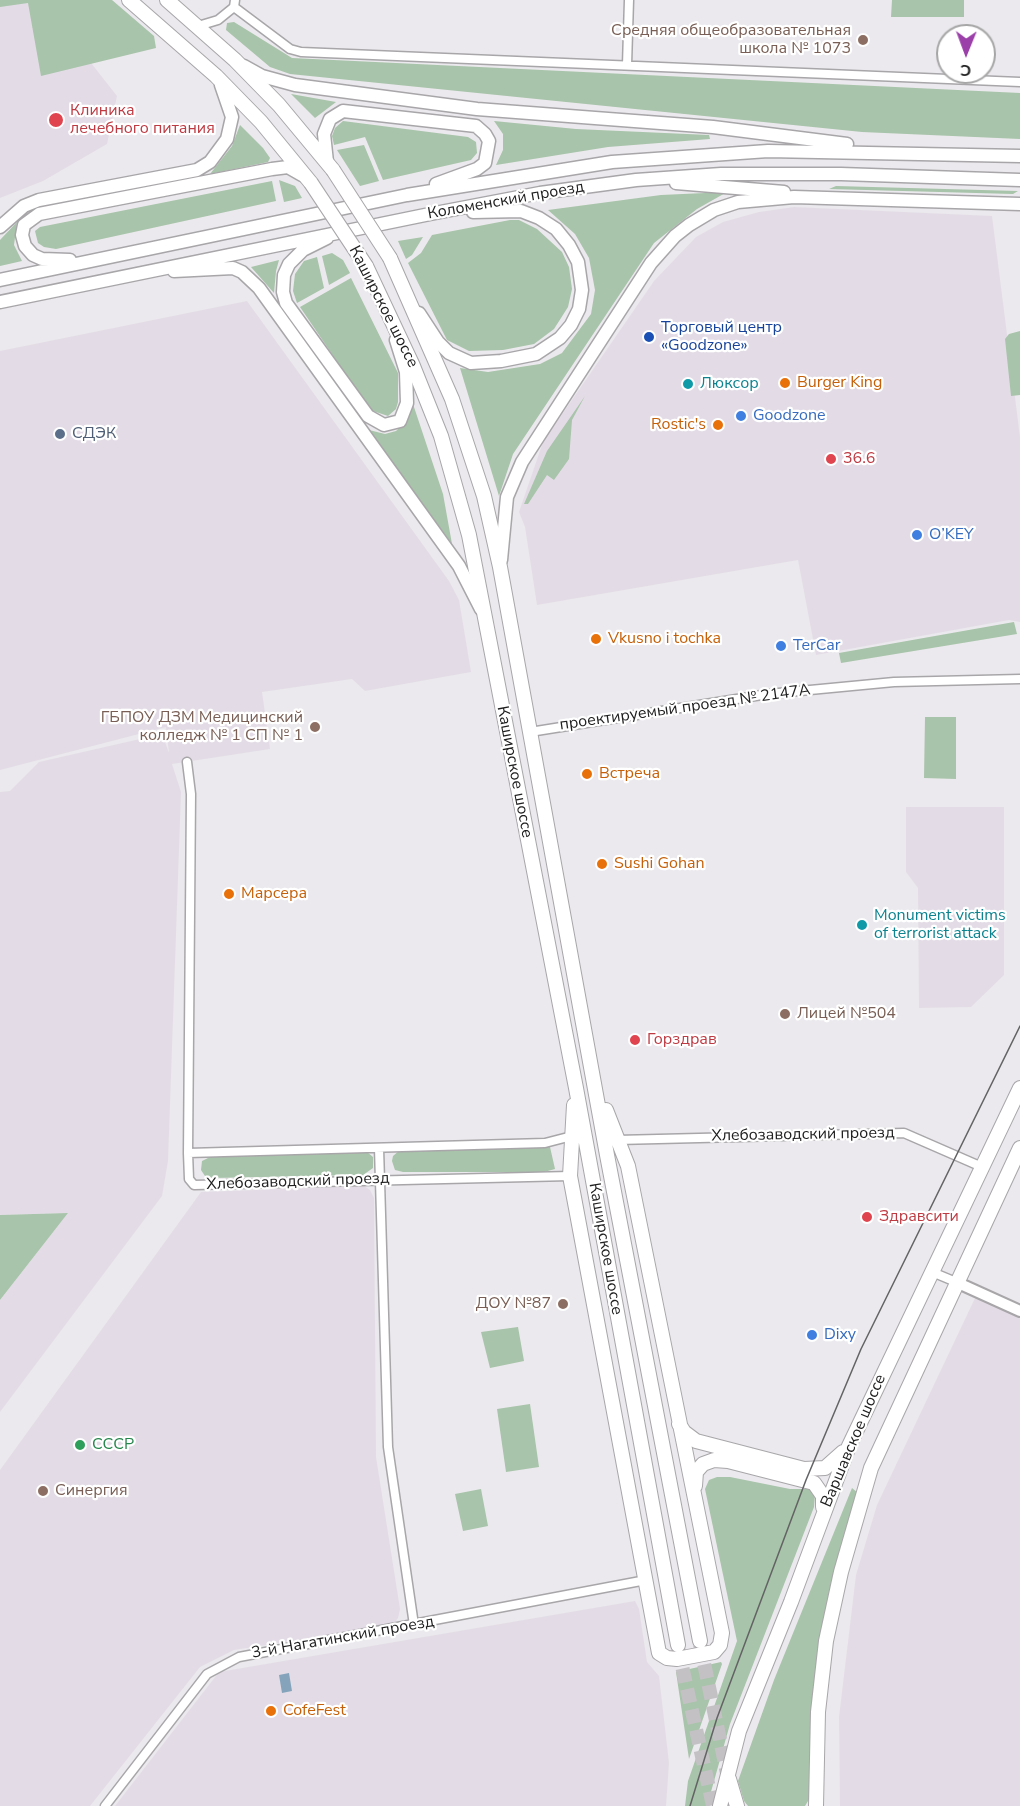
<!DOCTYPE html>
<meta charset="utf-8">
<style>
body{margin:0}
#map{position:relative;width:1020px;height:1806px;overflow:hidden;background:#ebe9ed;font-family:"Nunito Sans",sans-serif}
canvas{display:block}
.north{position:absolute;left:936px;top:24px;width:60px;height:60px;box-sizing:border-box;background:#fff;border:2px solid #a6a6a6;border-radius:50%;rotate:181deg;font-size:16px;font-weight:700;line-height:24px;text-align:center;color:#212021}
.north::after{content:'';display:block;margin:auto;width:21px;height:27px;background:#9b3fa9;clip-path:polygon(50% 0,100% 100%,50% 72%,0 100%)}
</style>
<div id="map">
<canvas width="1020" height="1806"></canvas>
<div class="north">С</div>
</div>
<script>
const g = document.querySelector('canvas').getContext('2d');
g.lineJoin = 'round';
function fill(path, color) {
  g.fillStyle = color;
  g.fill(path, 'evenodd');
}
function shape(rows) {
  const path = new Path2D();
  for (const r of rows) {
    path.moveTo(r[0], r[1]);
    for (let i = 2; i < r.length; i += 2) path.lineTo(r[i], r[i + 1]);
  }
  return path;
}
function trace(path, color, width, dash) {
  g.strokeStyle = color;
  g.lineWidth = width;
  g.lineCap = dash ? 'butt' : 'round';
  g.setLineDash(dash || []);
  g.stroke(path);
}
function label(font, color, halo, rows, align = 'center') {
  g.font = font + ' "Nunito Sans",sans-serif';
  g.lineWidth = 4.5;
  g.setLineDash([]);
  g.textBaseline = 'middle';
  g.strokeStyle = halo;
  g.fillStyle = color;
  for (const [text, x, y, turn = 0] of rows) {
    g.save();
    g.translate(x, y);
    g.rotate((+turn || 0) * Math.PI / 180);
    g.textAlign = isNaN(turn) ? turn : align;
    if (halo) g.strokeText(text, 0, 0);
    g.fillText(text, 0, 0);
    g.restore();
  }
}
const built = shape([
 [0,0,53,0,84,54,117,96,107,144,43,181,0,198],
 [794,207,992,216,1020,437,1020,622,1009,620,816,655,798,560,537,605,525,527,519,512,543,442,654,281,696,237,723,222,759,212],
 [247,301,449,581,459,600,471,672,365,691,352,679,262,692,270,749,172,764,181,792,168,1161,162,1196,0,1412,0,1300,68,1213,0,1215,0,792,10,791,39,762,162,734,169,753,166,727,0,770,0,351],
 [906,807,1004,807,1004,975,971,1007,919,1008,918,888,906,872],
 [364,1186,370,1190,374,1198,376,1457,400,1609,398,1618,393,1625,234,1650,200,1667,90,1806,0,1806,0,1470,201,1192],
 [976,1296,1020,1315,1020,1806,840,1806,839,1717,856,1575,877,1505],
 [635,1601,639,1609,647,1662,659,1676,669,1763,666,1806,115,1806,219,1672]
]);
const green = shape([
 [0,0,112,0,154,36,156,48,41,76,28,3,0,7],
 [892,0,964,0,964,17,891,17],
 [234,22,292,58,1020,93,1020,139,862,132,290,74,270,67,226,30,227,23],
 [291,94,336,102,315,118],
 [343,121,468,137,476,142,477,153,471,160,383,180,365,137,334,145,332,136,335,128],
 [494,121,576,129,709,135,710,139,608,147,496,165,503,150,503,134],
 [240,125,263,148,270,158,268,162,210,174,232,146],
 [364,145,379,181,360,186,337,150],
 [279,180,295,186,302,198,284,202],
 [272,181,276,201,56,249,44,247,38,243,35,231,40,227],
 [836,186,1018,191,1013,194,829,189],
 [727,192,697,209,654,243,513,454,499,496,460,368,488,372,540,364,562,353,591,314,595,290,589,258,575,234,548,210,661,195],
 [510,220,519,220,537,229,562,252,569,267,572,289,568,307,554,329,534,344,503,350,469,351,447,340,408,263,421,253,432,235],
 [17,222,14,245,22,261,0,266,0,240],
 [423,237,412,255,406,259,398,241],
 [332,253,343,260,350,273,329,285,322,256],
 [317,257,324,288,297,303,293,291,295,274,304,261],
 [279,260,276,271,274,293,251,267],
 [351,278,398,373,398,402,396,409,388,416,370,410,300,307],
 [1020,331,1020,395,1011,396,1005,339,1009,334],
 [585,396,572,420,569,459,554,480,547,475,528,504,524,504,547,451],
 [412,401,443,494,452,544,369,430,385,434,396,431,403,424],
 [1014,622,1017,634,841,663,839,653],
 [925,717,956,717,956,779,924,778],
 [550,1147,555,1169,544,1172,403,1172,395,1170,392,1161,393,1156,400,1150],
 [367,1152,373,1157,373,1168,363,1175,212,1178,205,1176,201,1170,202,1161,212,1156],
 [68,1213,0,1300,0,1215],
 [518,1327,524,1361,490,1368,481,1332],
 [530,1404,539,1467,506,1472,497,1409],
 [717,1477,730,1477,790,1489,809,1489,815,1495,814,1507,730,1724,707,1806,685,1806,688,1781,737,1641,705,1489,709,1480],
 [852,1488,858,1493,834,1580,811,1796,805,1806,748,1806,744,1801,738,1781,774,1680],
 [481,1489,488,1526,463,1531,455,1494],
 [721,1662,722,1664,689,1759,676,1672]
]);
const water = shape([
 [289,1673,292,1691,282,1693,279,1675]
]);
const primaryTunnel = shape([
 [700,1644,728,1778],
 [678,1648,713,1806]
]);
const minor = shape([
 [234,7,290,49,301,52,1020,82],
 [198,26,218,20,234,7,235,0],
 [627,65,629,0],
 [530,732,768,694,894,682,1020,679],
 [187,762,191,794,188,1153,189,1179,194,1185,570,1176],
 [617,1140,904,1133,982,1167],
 [379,1148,388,1447,414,1625],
 [188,1153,545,1143,572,1136],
 [932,1272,956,1282],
 [105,1806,207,1674,239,1657,646,1580]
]);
const tertiary = shape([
 [956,1282,1020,1311]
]);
const secondary = shape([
 [244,66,262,76,295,85,477,109,713,127,847,144],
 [327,162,324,134,330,119,343,111,476,126,485,134,489,141,485,163,477,169,436,184],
 [676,183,784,192],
 [0,227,24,206,39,200,197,170,210,162,227,139,232,117,221,85],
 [327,238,303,250,289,264,284,275,283,292,286,303,368,416,384,425,400,421,407,403,406,372,396,340],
 [70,260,42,259,33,255,25,246,22,235,24,225,39,214,272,169,288,167,302,175],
 [174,271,233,268,242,272,259,288,459,566,481,609],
 [0,280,407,195,612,162,768,151,1020,156],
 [0,302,430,214,540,193,636,180,721,174,841,174,1020,180],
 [419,313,438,342,449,353,471,363,501,361,536,354,560,338,571,325,579,309,582,290,578,262,569,245,556,229,539,218,521,211,473,212],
 [501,560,507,497,522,462,651,263,675,236,689,225,714,210,738,202,794,197,1020,204]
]);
const primary = shape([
 [129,0,216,76,261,122,311,183],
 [167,0,235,60,279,105,333,170],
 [390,258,452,399,484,496,500,567,607,1155,700,1641],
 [366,266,413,366,441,436,469,535,576,1088,678,1645],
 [574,1105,570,1176,659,1653,667,1658,677,1659,714,1652,720,1645,722,1633,628,1166,606,1110],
 [679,1424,684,1432,696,1441,804,1469,825,1468,843,1452],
 [695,1486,696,1472,703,1464,714,1460,728,1461,814,1483,823,1496,823,1507],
 [729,1779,737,1806],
 [720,1806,739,1731,791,1602,849,1446,1020,1088],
 [816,1806,818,1712,826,1641,841,1572,871,1468,1020,1148]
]);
const tram = shape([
 [690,1806,717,1718,806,1480,861,1349,1020,1026]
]);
const primaryBridge = shape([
 [333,170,390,258],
 [311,183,366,266]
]);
const markers = [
 [863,40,6,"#8d6e63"],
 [56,120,8,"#e0444e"],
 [649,337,6,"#1a4fb4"],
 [785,383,6,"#e8710a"],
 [688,384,6,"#0f9aa8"],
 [741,416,6,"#3f7fe0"],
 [718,425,6,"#e8710a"],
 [60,434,6,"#5c6f8a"],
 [831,459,6,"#e0444e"],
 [917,535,6,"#3f7fe0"],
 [596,639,6,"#e8710a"],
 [781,646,6,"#3f7fe0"],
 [315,727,6,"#8d6e63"],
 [587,774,6,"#e8710a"],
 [602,864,6,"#e8710a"],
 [229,894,6,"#e8710a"],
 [862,925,6,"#0f9aa8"],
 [785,1014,6,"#8d6e63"],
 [635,1040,6,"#e0444e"],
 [867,1217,6,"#e0444e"],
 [563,1304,6,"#8d6e63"],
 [812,1335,6,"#3f7fe0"],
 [80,1445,6,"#2e9e5b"],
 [43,1491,6,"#8d6e63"],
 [271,1711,6,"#e8710a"]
];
const educationNames = [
 ["Средняя общеобразовательная",851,31],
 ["школа № 1073",851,49],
 ["ГБПОУ ДЗМ Медицинский",303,718],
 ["колледж № 1 СП № 1",303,736],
 ["Лицей №504",797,1014,"left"],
 ["ДОУ №87",551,1304],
 ["Синергия",55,1491,"left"]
];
const healthNames = [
 ["Клиника",70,111],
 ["лечебного питания",70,129],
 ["36.6",843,459],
 ["Горздрав",647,1040],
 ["Здравсити",879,1217]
];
const streetNames = [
 ["Коломенский проезд",506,201,-10],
 ["Каширское шоссе",383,307,63],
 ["проектируемый проезд № 2147А",685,708,-8],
 ["Каширское шоссе",514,772,79],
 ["Хлебозаводский проезд",803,1135,-1],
 ["Хлебозаводский проезд",298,1182,-2],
 ["Каширское шоссе",605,1249,80],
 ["Варшавское шоссе",854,1441,-67],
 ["3-й Нагатинский проезд",343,1638,-10]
];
const transitNames = [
 ["Торговый центр",661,328],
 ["«Goodzone»",661,346]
];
const foodNames = [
 ["Burger King",797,383],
 ["Rostic's",706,425,"right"],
 ["Vkusno i tochka",608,639],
 ["Встреча",599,774],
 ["Sushi Gohan",614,864],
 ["Марсера",241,894],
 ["CofeFest",283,1711]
];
const cultureNames = [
 ["Люксор",700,384],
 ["Monument victims",874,916],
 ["of terrorist attack",874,934]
];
const shopNames = [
 ["Goodzone",753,416],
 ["O’KEY",929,535],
 ["TerCar",793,646],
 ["Dixy",824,1335]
];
const serviceNames = [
 ["СДЭК",72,434]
];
const leisureNames = [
 ["СССР",92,1445]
];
fill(built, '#e3dce6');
fill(green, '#a8c4aa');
fill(water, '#85a4bb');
trace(primaryTunnel, '#c3c1c4', 14, [14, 7]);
trace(minor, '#a8a6a9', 11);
trace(tertiary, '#a8a6a9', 14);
trace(secondary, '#a8a6a9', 15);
trace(primary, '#a8a6a9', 16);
trace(minor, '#fff', 8);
trace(tertiary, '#fff', 10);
trace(secondary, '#fff', 12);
trace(primary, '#fff', 14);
trace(tram, '#636264', 1.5);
trace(primaryBridge, '#a8a6a9', 16, []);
trace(primaryBridge, '#fff', 14);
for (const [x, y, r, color] of markers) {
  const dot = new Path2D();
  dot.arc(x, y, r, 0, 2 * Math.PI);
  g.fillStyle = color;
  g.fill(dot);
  trace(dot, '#fff', 2);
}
label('16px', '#785e54', '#fff', educationNames, 'right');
label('16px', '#be3a42', '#fff', healthNames, 'left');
label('16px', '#212021', '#fff', streetNames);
label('16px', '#164399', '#fff', transitNames, 'left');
label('16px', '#c56008', '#fff', foodNames, 'left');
label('16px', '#0d838f', '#fff', cultureNames, 'left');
label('16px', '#366cbe', '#fff', shopNames, 'left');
label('16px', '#4e5e75', '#fff', serviceNames, 'left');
label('16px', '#27864d', '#fff', leisureNames, 'left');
</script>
